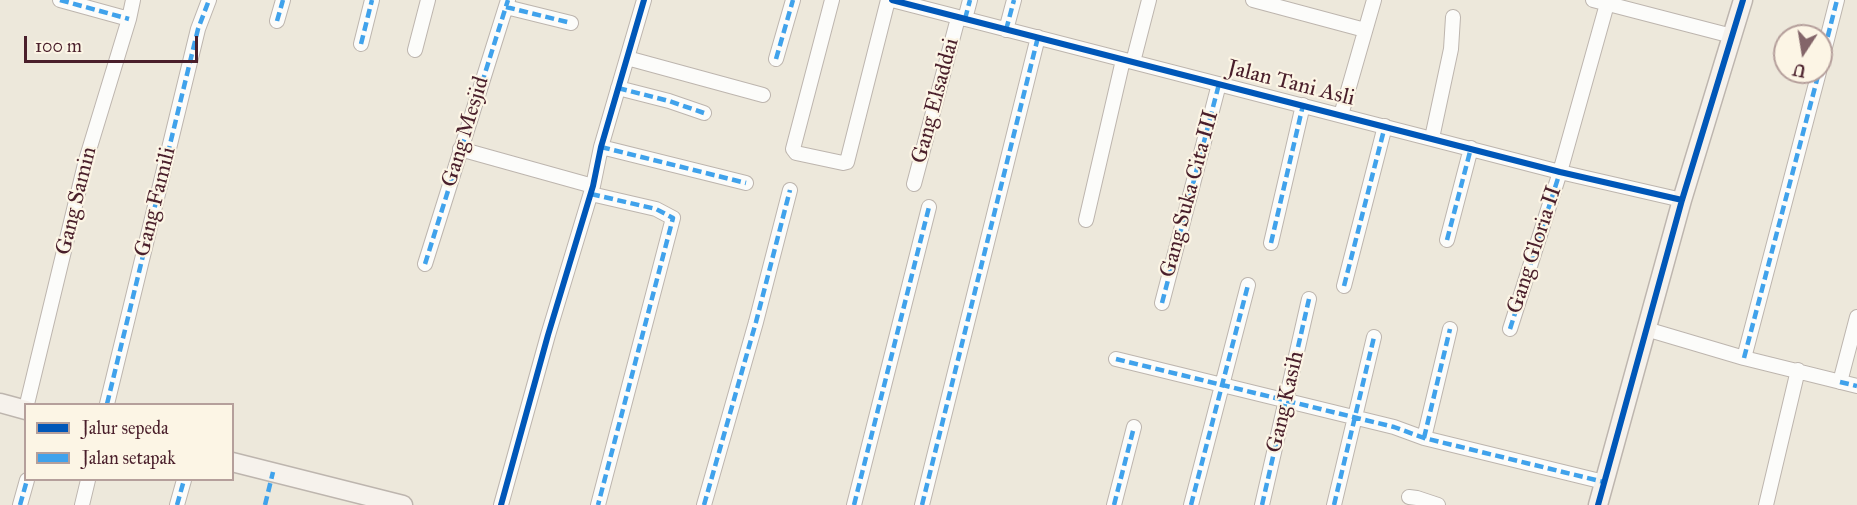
<!DOCTYPE html>
<style>
body{margin:0}
#map{position:relative;width:1857px;height:505px;overflow:hidden;background:#ede8db;font-family:"IM FELL Great Primer",serif}
canvas{display:block}
.legend{position:absolute;left:24px;top:403px;width:210px;height:78px;box-sizing:border-box;background:#fcf5e5;border:2px solid #b59f9b;margin:0;padding:8px 10px;list-style:none;font-size:18px;color:#4a1f2b}
.legend li{display:flex;align-items:center;gap:12px;height:30px}
.legend b{width:30px;border:2px solid #b59f9b}
.north{position:absolute;left:1773px;top:24px;width:60px;height:60px;box-sizing:border-box;background:#fcf5e5;border:2px solid #b59f9b;border-radius:50%;rotate:192deg;font-size:16px;font-weight:700;line-height:24px;text-align:center;color:#4a1f2b}
.north::after{content:'';display:block;margin:auto;width:21px;height:27px;background:#836569;clip-path:polygon(50% 0,100% 100%,50% 72%,0 100%)}
.scale{position:absolute;left:24px;top:36px;width:174px;height:27px;box-sizing:border-box;border:3px solid #4a1f2b;border-top:0;padding-left:8px;font-size:18px;line-height:21px;white-space:nowrap;color:#4a1f2b;-webkit-text-stroke:4px #fcf5e5;paint-order:stroke}
</style>
<div id="map">
<canvas width="1857" height="505"></canvas>
<ul class="legend">
<li><b style="height:8px;background:#0057b8"></b>Jalur sepeda</li>
<li><b style="height:8px;background:#40a2eb"></b>Jalan setapak</li>
</ul>
<div class="north">U</div>
<div class="scale">100 m</div>
</div>
<script>
const g = document.querySelector('canvas').getContext('2d');
g.lineJoin = 'round';
function shape(rows) {
  const path = new Path2D();
  for (const r of rows) {
    path.moveTo(r[0], r[1]);
    for (let i = 2; i < r.length; i += 2) path.lineTo(r[i], r[i + 1]);
  }
  return path;
}
function trace(path, color, width, dash) {
  g.strokeStyle = color;
  g.lineWidth = width;
  g.lineCap = dash ? 'butt' : 'round';
  g.setLineDash(dash || []);
  g.stroke(path);
}
function label(font, color, halo, rows, align = 'center') {
  g.font = font + ' "IM FELL Great Primer",serif';
  g.lineWidth = 4.5;
  g.setLineDash([]);
  g.textBaseline = 'middle';
  g.strokeStyle = halo;
  g.fillStyle = color;
  for (const [text, x, y, turn = 0] of rows) {
    g.save();
    g.translate(x, y);
    g.rotate((+turn || 0) * Math.PI / 180);
    g.textAlign = isNaN(turn) ? turn : align;
    if (halo) g.strokeText(text, 0, 0);
    g.fillText(text, 0, 0);
    g.restore();
  }
}
const street = shape([
 [60,0,129,19],
 [832,0,793,149,796,153,843,163,847,162,888,0],
 [892,0,1560,172,1682,200],
 [1253,0,1365,30],
 [1593,0,1732,36],
 [506,7,571,23],
 [965,19,970,0],
 [277,21,283,0],
 [1006,30,1014,0],
 [361,44,372,0],
 [415,50,428,0],
 [627,58,763,95],
 [776,59,793,0],
 [1133,62,1149,0],
 [1821,63,1837,0],
 [618,88,669,101,704,113],
 [1341,115,1374,0],
 [1432,138,1451,49,1453,17],
 [601,147,746,183],
 [460,149,593,186],
 [914,184,958,18],
 [591,194,656,209,673,218,598,505],
 [1086,220,1123,60],
 [1447,240,1471,148],
 [1271,243,1303,105],
 [425,264,508,0],
 [1344,286,1385,126],
 [1162,303,1219,84],
 [1510,329,1560,172,1607,4],
 [1646,329,1744,358,1857,386],
 [1744,358,1819,72],
 [1116,359,1394,427,1424,438,1604,482],
 [1840,382,1857,317],
 [27,404,86,160,129,19,133,0],
 [107,404,198,29,209,0],
 [1424,438,1450,329],
 [1409,497,1417,498,1438,505],
 [20,505,27,480],
 [82,505,88,480],
 [177,505,184,480],
 [501,505,548,335,593,186,601,147,644,0],
 [704,505,756,322,790,190],
 [854,505,929,207],
 [922,505,1038,37],
 [1114,505,1134,427],
 [1191,505,1248,285],
 [1262,505,1309,299],
 [1334,505,1374,337],
 [1766,505,1798,370]
]);
const secondary = shape([
 [0,403,26,410],
 [232,462,403,505],
 [1598,505,1682,200,1743,0]
]);
const quiet = shape([
 [60,0,129,19],
 [506,7,571,23],
 [965,19,970,0],
 [277,21,283,0],
 [1006,30,1014,0],
 [361,44,372,0],
 [776,59,793,0],
 [1821,63,1837,0],
 [618,88,669,101,704,113],
 [601,147,746,183],
 [591,194,656,209,673,218,598,505],
 [1447,240,1471,148],
 [1271,243,1303,105],
 [425,264,508,0],
 [1344,286,1385,126],
 [1162,303,1219,84],
 [1510,329,1560,172],
 [1744,358,1819,72],
 [1116,359,1394,427,1424,438,1604,482],
 [1840,382,1857,386],
 [107,404,198,29,209,0],
 [1424,438,1450,329],
 [20,505,27,480],
 [177,505,184,480],
 [265,505,273,472],
 [704,505,756,322,790,190],
 [854,505,929,207],
 [922,505,1038,37],
 [1114,505,1134,427],
 [1191,505,1248,285],
 [1262,505,1309,299],
 [1334,505,1374,337]
]);
const cycleway = shape([
 [892,0,1560,172,1682,200],
 [501,505,548,335,593,186,601,147,644,0],
 [1598,505,1682,200,1743,0]
]);
const streetNames = [
 ["Jalan Tani Asli",1291,84,14],
 ["Gang Elsaddai",936,101,-75],
 ["Gang Mesjid",466,132,-73],
 ["Gang Suka Cita III",1190,194,-75],
 ["Gang Samin",77,201,-76],
 ["Gang Famili",156,202,-76],
 ["Gang Gloria II",1535,250,-72],
 ["Gang Kasih",1286,402,-77]
];
trace(street, '#bdb5ae', 16);
trace(secondary, '#bdb5ae', 21);
trace(street, '#fcfcfa', 14);
trace(secondary, '#f6f2ec', 18);
trace(quiet, '#40a2eb', 4.5, [9, 4.5]);
trace(cycleway, '#0057b8', 6);
label('22px', '#4a1f2b', '#fcf5e5', streetNames);
</script>
